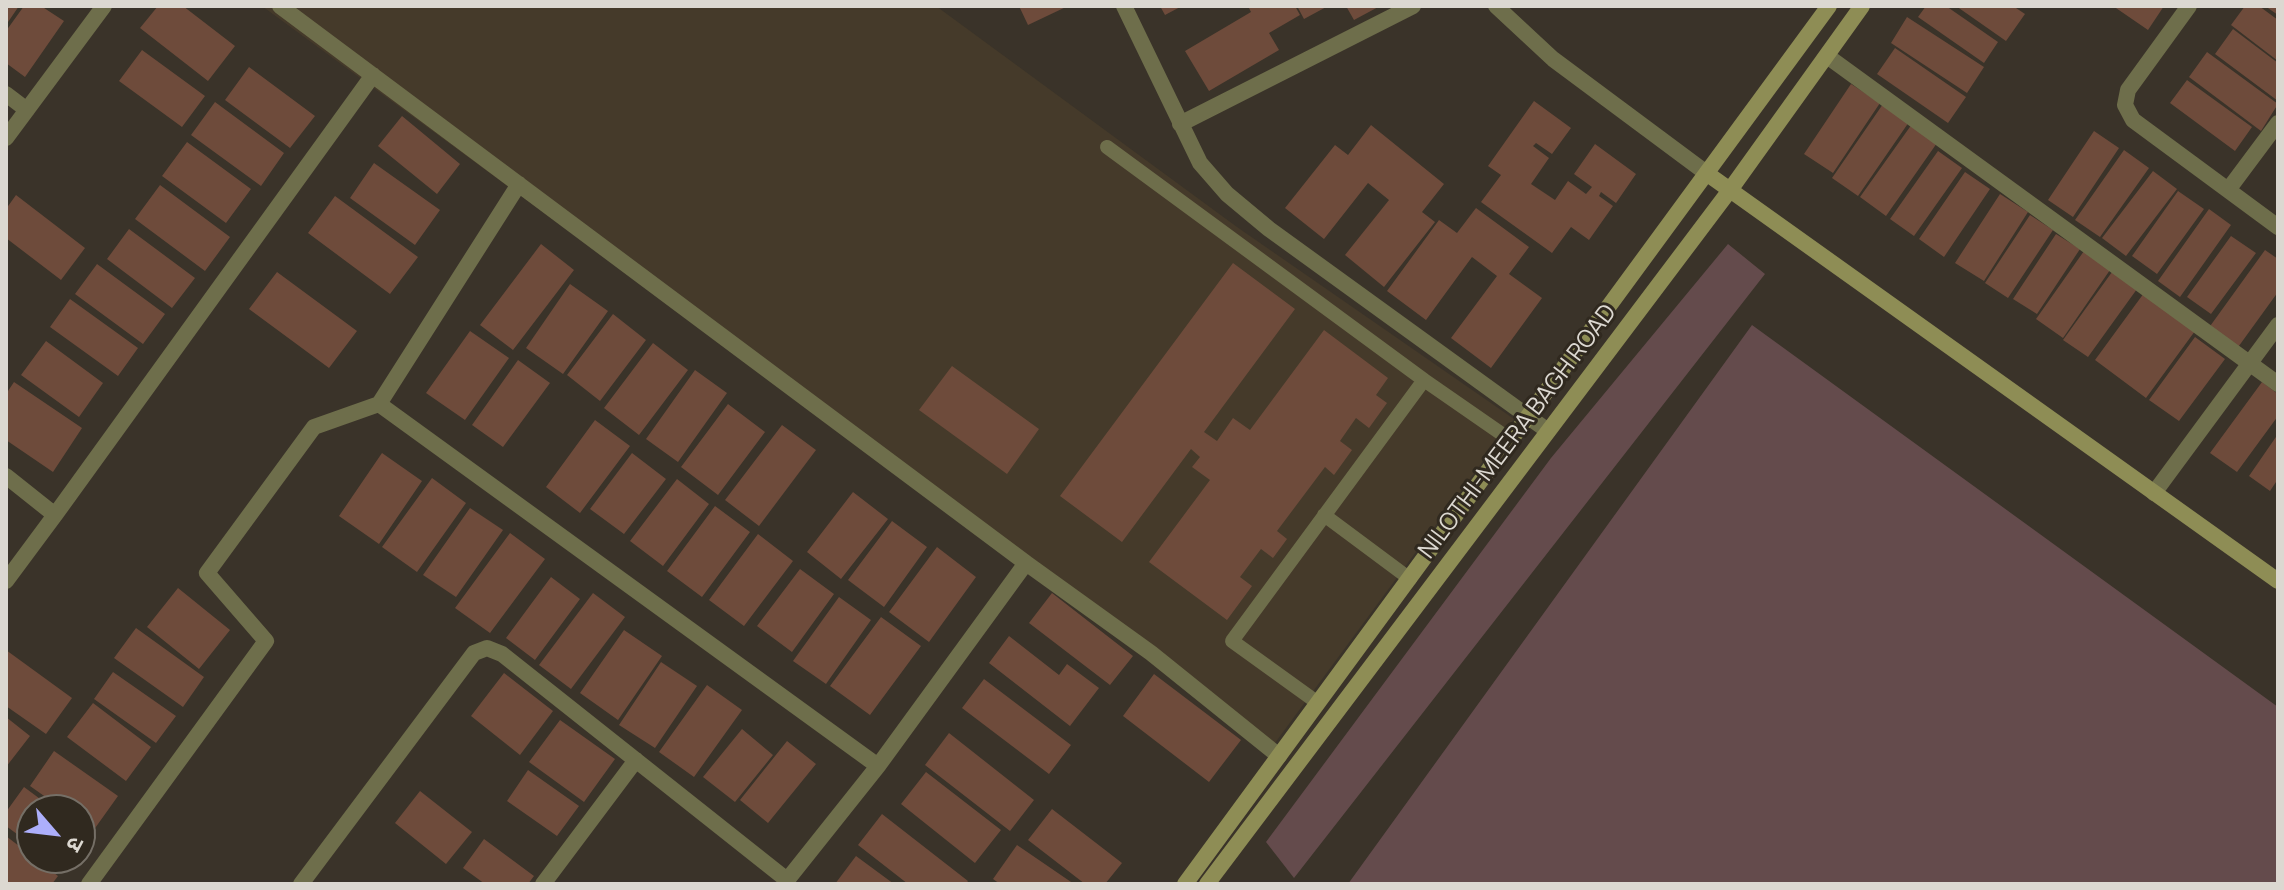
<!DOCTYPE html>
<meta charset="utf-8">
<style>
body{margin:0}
#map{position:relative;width:2284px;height:890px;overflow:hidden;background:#3a3329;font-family:Manrope,"Noto Sans Devanagari",sans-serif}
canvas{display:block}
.frame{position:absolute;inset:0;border:8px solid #dcd8d1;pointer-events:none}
.north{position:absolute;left:16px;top:794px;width:80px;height:80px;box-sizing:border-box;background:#30291f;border:2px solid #756f66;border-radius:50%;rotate:118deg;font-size:22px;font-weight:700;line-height:32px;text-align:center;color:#dcd8d1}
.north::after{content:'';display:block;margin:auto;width:28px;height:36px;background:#adaffb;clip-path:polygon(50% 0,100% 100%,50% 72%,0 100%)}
</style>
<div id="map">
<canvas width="2284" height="890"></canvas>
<div class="frame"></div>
<div class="north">उ</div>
</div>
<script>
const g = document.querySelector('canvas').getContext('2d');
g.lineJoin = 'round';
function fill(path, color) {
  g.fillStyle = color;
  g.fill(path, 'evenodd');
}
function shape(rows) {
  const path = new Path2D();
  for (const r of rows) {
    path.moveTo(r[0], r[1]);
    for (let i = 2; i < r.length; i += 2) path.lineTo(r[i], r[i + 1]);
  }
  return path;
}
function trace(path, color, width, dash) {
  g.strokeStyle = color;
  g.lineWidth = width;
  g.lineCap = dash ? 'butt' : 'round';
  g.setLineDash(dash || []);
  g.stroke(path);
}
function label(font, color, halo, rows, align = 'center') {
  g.font = font + ' Manrope,sans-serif';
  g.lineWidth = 6;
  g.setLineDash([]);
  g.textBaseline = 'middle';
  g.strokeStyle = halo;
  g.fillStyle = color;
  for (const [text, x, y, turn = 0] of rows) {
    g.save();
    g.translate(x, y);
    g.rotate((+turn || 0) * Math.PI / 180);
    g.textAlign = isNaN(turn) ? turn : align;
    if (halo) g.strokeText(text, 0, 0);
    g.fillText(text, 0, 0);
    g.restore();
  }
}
const built = shape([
 [262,6,936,6,1237,227,1514,419,1272,747]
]);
const green = shape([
 [1728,244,1765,274,1294,878,1266,842,1551,458],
 [1752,325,2278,707,2278,884,1348,884]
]);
const building = shape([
 [6,6,19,6,6,25],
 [24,6,41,6,64,21,25,77,6,63,6,31],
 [158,6,183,6,235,46,208,81,140,28],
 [1019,6,1068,6,1028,25],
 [1160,6,1182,6,1165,15],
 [1248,6,1295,6,1300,15,1269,33,1279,50,1209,91,1185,51,1251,12],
 [1297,6,1328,6,1304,19],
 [1346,6,1380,6,1354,20],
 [1926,6,1946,6,1998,42,1984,63,1918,17],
 [1956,6,2013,6,2025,14,2006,41],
 [2113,6,2164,6,2148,30],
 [2245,6,2259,6,2278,20,2278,61,2231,25],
 [2265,6,2278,6,2278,15],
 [1907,17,1984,67,1967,93,1891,43],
 [2233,29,2278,63,2278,101,2215,54],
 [1895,48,1966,97,1948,123,1877,74],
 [142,50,205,96,182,127,119,81],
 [2207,52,2278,104,2261,131,2189,77],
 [249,67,315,116,290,148,225,100],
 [2187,80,2252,127,2235,151,2170,103],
 [1851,84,1880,103,1833,173,1804,154],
 [1534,101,1571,128,1552,154,1536,143,1533,146,1549,158,1531,184,1555,200,1568,181,1586,194,1592,187,1574,174,1595,144,1636,174,1616,203,1601,192,1599,196,1613,206,1589,240,1571,227,1552,253,1481,202,1501,175,1488,166],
 [215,102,284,153,261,186,191,135],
 [1883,104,1909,122,1858,196,1832,178],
 [402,116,460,164,437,194,378,146],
 [1912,124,1937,143,1886,216,1860,197],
 [1371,125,1444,184,1422,212,1435,222,1384,287,1345,255,1389,200,1368,183,1324,239,1285,208,1335,145,1348,155],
 [2094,131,2119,148,2073,217,2048,200],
 [187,142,251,189,226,223,162,176],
 [2124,150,2149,168,2100,237,2075,220],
 [1938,151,1962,168,1914,236,1890,219],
 [374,163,440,210,415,245,350,198],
 [2153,171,2177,189,2126,256,2102,238],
 [1965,172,1990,189,1944,257,1919,239],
 [160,185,230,237,205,271,135,219],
 [2178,191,2204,209,2157,274,2132,256],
 [2000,194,2028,212,1984,281,1955,263],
 [16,195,85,248,61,280,6,238,6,209],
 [335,196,418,257,390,294,308,233],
 [1476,208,1529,247,1509,274,1542,298,1491,368,1451,338,1497,276,1472,257,1426,320,1387,291,1439,220,1457,233],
 [2209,209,2231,225,2180,297,2158,281],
 [2030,215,2053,230,2008,298,1985,283],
 [129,229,195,278,172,308,107,259],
 [2056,234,2080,249,2037,314,2013,299],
 [2231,236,2256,253,2211,314,2187,297],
 [541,244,574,270,513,350,480,325],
 [2265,250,2278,259,2278,292,2236,350,2208,329],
 [2084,251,2110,270,2063,338,2036,319],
 [1233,263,1295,309,1204,432,1217,441,1233,418,1250,430,1324,330,1388,378,1376,395,1387,403,1369,428,1356,418,1340,441,1352,450,1334,475,1325,467,1277,531,1287,539,1273,558,1261,549,1240,577,1252,586,1227,620,1149,562,1210,480,1192,467,1200,457,1191,449,1122,542,1060,496],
 [97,264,165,314,143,344,75,294],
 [277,272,357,331,329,368,249,309],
 [2112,272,2137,289,2088,357,2063,340],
 [570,284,608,311,563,374,526,348],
 [2144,293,2195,331,2146,398,2095,360],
 [70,299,138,348,118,376,50,327],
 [613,314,646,340,600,401,567,375],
 [470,331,509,358,465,420,426,393],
 [2195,337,2225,359,2179,421,2149,400],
 [46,341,103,383,79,417,21,375],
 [653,343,688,370,639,435,604,408],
 [518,360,550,383,503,447,472,425],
 [952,366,1039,429,1007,474,919,410],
 [695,370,727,393,678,462,646,439],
 [14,382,82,428,53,472,6,440,6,394],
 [2262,382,2278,394,2278,416,2237,472,2210,453],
 [728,404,765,432,718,495,681,467],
 [595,420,630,446,580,513,546,487],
 [782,425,816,450,759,526,725,500],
 [2278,434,2278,479,2270,491,2249,476],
 [382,453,422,481,379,544,339,516],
 [632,453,666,479,624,534,590,509],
 [432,478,466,503,417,572,382,547],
 [677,479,709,504,663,566,630,541],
 [853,492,888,519,841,579,807,552],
 [715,506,750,532,702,597,667,571],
 [470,508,503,530,456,597,423,575],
 [892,521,927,547,884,607,848,580],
 [510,533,545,559,490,633,455,608],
 [758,534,793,561,744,626,709,600],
 [937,547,976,577,929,642,889,612],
 [800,569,834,594,792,652,757,626],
 [551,577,580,599,535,660,506,638],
 [178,588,230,630,199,669,147,627],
 [593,593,625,617,571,689,539,665],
 [1052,593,1133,656,1110,685,1029,623],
 [839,597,871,620,826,684,793,661],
 [881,617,921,646,870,715,830,686],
 [136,628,204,677,183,707,114,658],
 [624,630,662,656,618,720,580,693],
 [1009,636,1059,675,1067,664,1099,688,1070,726,989,663],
 [6,650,72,698,46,734,6,706],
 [661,662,697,686,655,748,619,725],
 [113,672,176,716,156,743,94,699],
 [504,673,553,711,520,755,471,716],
 [1154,674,1241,740,1209,782,1123,716],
 [984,679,1071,745,1049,774,962,708],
 [707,685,742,710,694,777,659,752],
 [93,703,151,747,126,781,67,737],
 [6,717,30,736,6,767],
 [560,720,615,759,584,802,529,762],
 [742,729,773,755,735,802,703,777],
 [949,733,1034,800,1010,831,925,765],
 [787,741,816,764,768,823,740,800],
 [54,751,118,796,93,831,80,821,80,810,64,810,30,786],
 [528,770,579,806,557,836,507,801],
 [926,772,1001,830,975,863,901,804],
 [24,787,55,810,32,810,32,845,6,826,6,812],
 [420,791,472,832,446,864,395,823],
 [1052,809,1122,863,1105,884,1085,884,1028,840],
 [882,814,968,881,966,884,908,884,858,845],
 [80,829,89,836,80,847],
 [6,836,58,876,52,884,6,884],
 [484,839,534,876,528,884,485,884,463,868],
 [1017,845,1074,884,1000,884,993,879],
 [856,856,894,884,835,884],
 [49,858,72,858,64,869]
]);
const lane = shape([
 [1107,147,1424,380],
 [1324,515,1410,579],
 [1318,703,1232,641,1424,380,1512,441]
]);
const street = shape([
 [280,6,1026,563,878,766,784,884],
 [1124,6,1200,163,1227,194,1269,229,1548,431],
 [1496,6,1553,59,1709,175],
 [2189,6,2128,90,2125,105,2133,120,2278,227],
 [1827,56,2278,384],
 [6,94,27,110],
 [1180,124,1413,6],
 [6,138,104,6],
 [2228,190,2278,123],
 [379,404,878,766],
 [6,476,55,515,373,75],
 [2154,493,2278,325],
 [1026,563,1151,653,1279,756],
 [6,581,55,515],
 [89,884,266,641,207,573,314,427,379,404,519,184],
 [301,884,474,653,487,648,502,654,787,880],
 [543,884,636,760]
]);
const secondary = shape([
 [1709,175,2278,581],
 [1185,884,1829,6],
 [1207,884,1730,190,1862,6]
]);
const streetNames = [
 ["NILOTHI-MEERA BAGH ROAD",1518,432,-53]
];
fill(built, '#453a2a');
fill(green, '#644b4c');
fill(building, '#6e4b3b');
trace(lane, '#6e6e4b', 14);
trace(street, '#6e6e4b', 16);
trace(secondary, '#8e8d55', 16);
label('24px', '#dcd8d1', '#30291f', streetNames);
</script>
